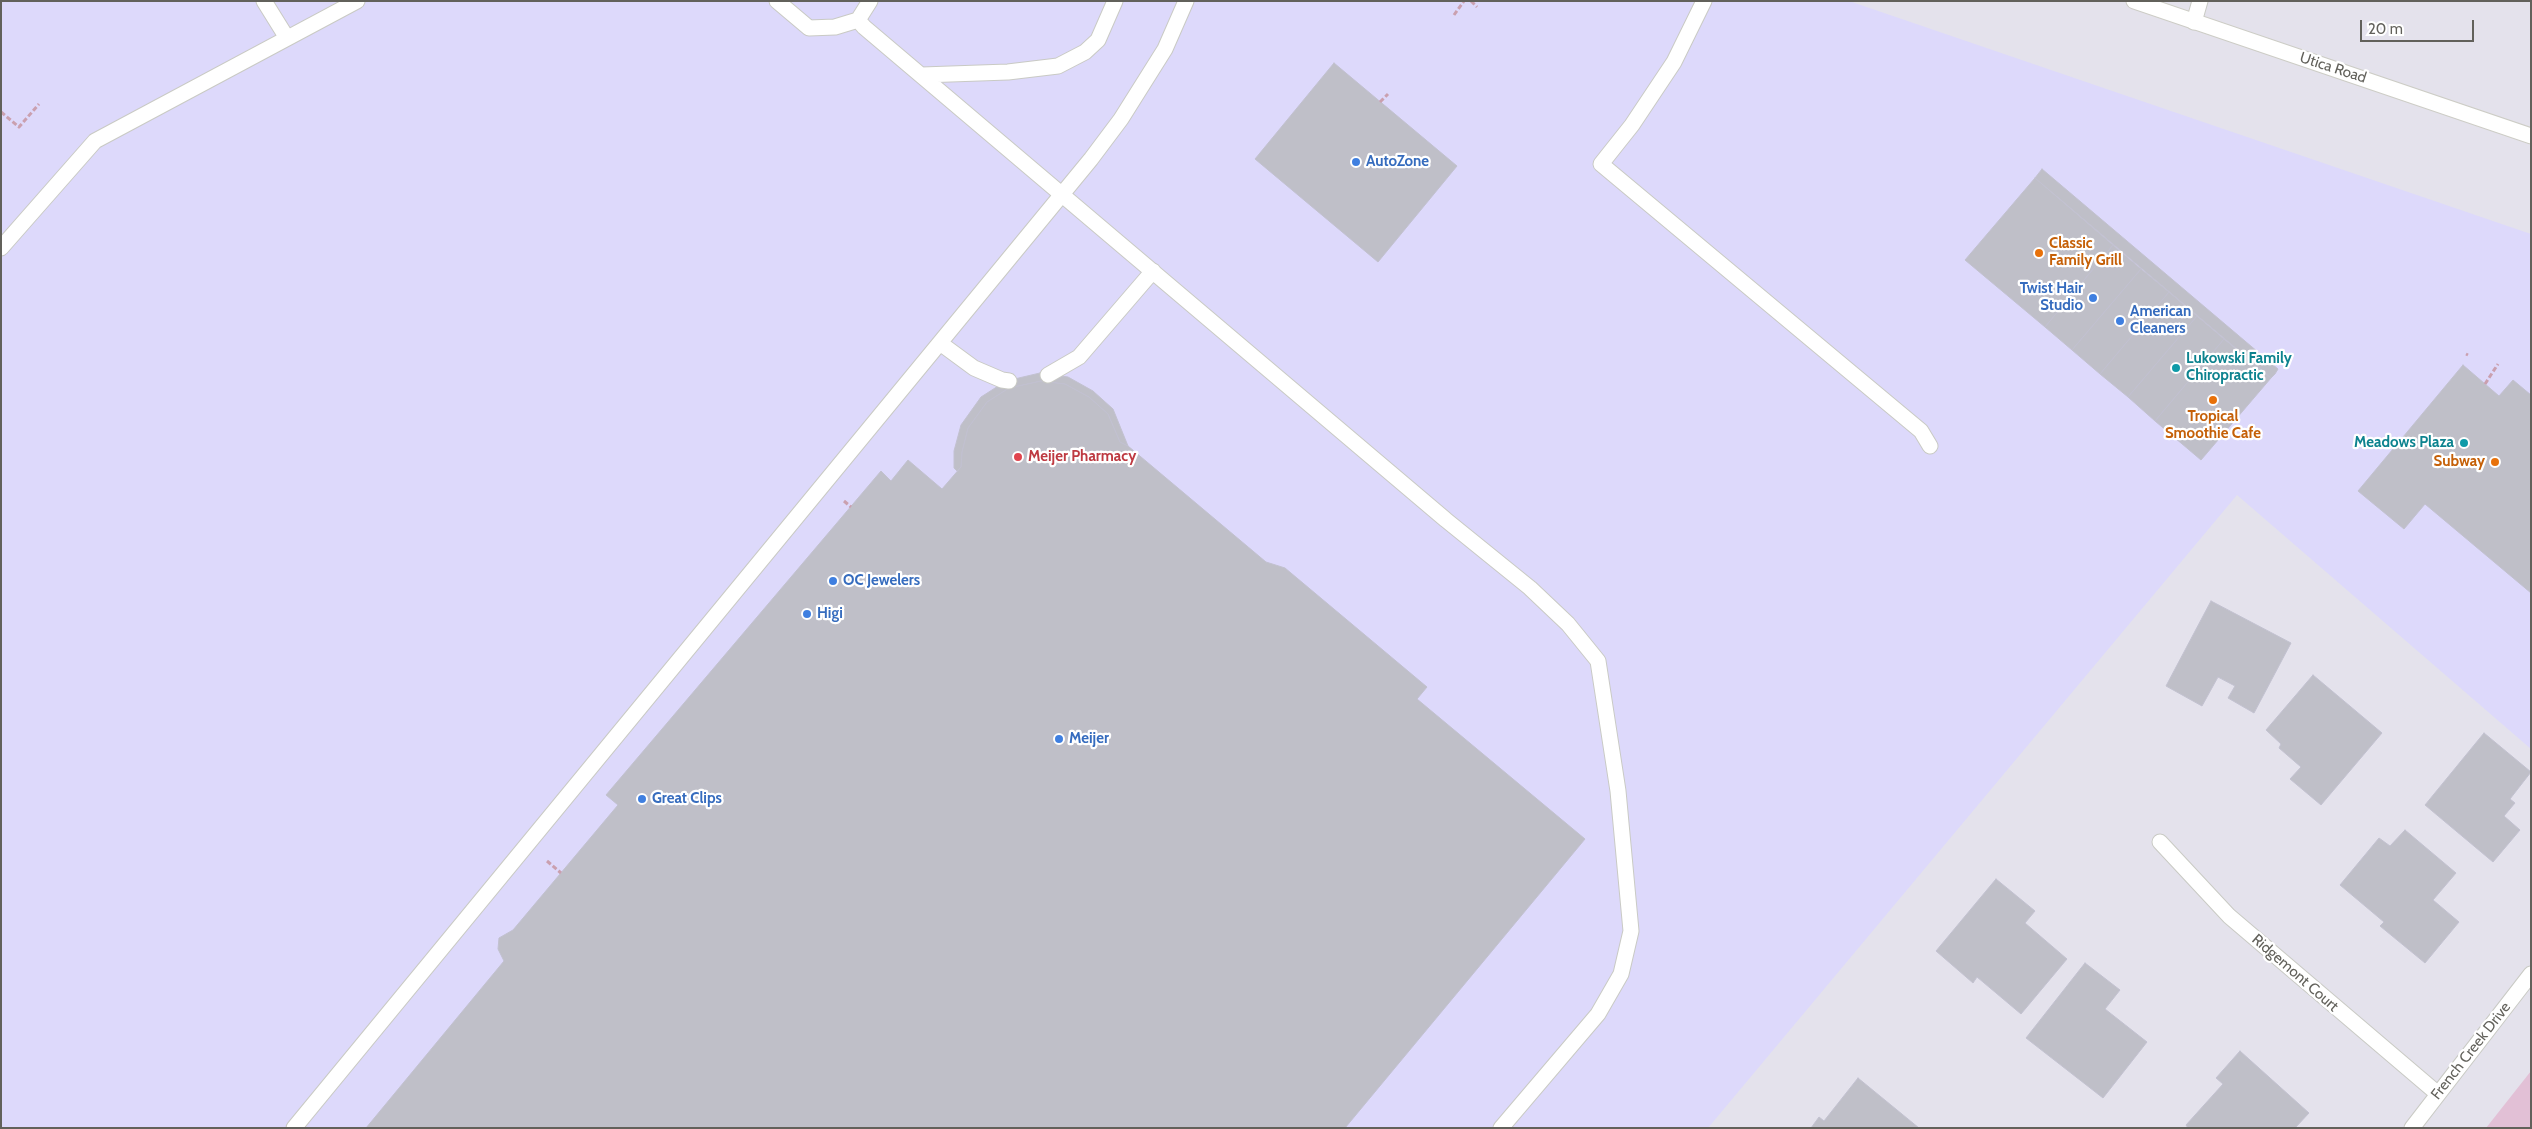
<!DOCTYPE html>
<style>
body{margin:0}
#map{position:relative;width:2532px;height:1129px;overflow:hidden;background:#e4e2ec;font-family:Cabin,sans-serif}
canvas{display:block}
.frame{position:absolute;inset:0;border:2px solid #62615b;pointer-events:none}
.scale{position:absolute;left:2360px;top:20px;width:114px;height:22px;box-sizing:border-box;border:2px solid #62615b;border-top:0;padding-left:6px;font-size:15px;line-height:18px;white-space:nowrap;color:#62615b;-webkit-text-stroke:4px #fff;paint-order:stroke}
</style>
<div id="map">
<canvas width="2532" height="1129"></canvas>
<div class="frame"></div>
<div class="scale">20 m</div>
</div>
<script>
const g = document.querySelector('canvas').getContext('2d');
g.lineJoin = 'round';
function fill(path, color) {
  g.fillStyle = color;
  g.fill(path, 'evenodd');
}
function shape(rows) {
  const path = new Path2D();
  for (const r of rows) {
    path.moveTo(r[0], r[1]);
    for (let i = 2; i < r.length; i += 2) path.lineTo(r[i], r[i + 1]);
  }
  return path;
}
function trace(path, color, width, dash) {
  g.strokeStyle = color;
  g.lineWidth = width;
  g.lineCap = dash ? 'butt' : 'round';
  g.setLineDash(dash || []);
  g.stroke(path);
}
function label(font, color, halo, rows, align = 'center') {
  g.font = font + ' Cabin,sans-serif';
  g.lineWidth = 4.5;
  g.setLineDash([]);
  g.textBaseline = 'middle';
  g.strokeStyle = halo;
  g.fillStyle = color;
  for (const [text, x, y, turn = 0] of rows) {
    g.save();
    g.translate(x, y);
    g.rotate((+turn || 0) * Math.PI / 180);
    g.textAlign = isNaN(turn) ? turn : align;
    if (halo) g.strokeText(text, 0, 0);
    g.fillText(text, 0, 0);
    g.restore();
  }
}
const commercial = shape([
 [1,1,1849,1,2531,234,2531,749,2237,495,1708,1128,1,1128]
]);
const green = shape([
 [2531,1071,2531,1128,2486,1128]
]);
const building = shape([
 [1334,63,1457,166,1378,262,1255,159,1334,63],
 [2042,169,2278,369,2275,374,2271,378,2035,178,2042,169],
 [2035,178,2113,245,2045,327,1965,260,2035,178],
 [2113,245,2141,269,2072,350,2045,327,2113,245],
 [2141,269,2169,292,2100,374,2072,350,2141,269],
 [2169,292,2197,316,2128,397,2100,374,2169,292],
 [2197,316,2224,339,2155,421,2128,397,2197,316],
 [2224,339,2271,378,2201,460,2155,421,2224,339],
 [2463,365,2499,396,2513,380,2531,395,2531,593,2425,504,2404,529,2358,491,2463,365],
 [1040,373,1068,377,1093,391,1113,409,1128,446,1120,442,1108,414,1089,397,1065,384,1041,381,1009,388,987,402,968,428,962,452,961,467,957,471,954,468,954,451,961,425,981,397,1006,381,1040,373],
 [1041,381,1065,384,1089,397,1108,414,1120,442,1128,446,1266,562,1285,568,1427,687,1417,699,1585,839,1345,1128,366,1128,504,961,498,949,499,938,513,930,618,805,606,795,881,471,891,481,908,460,942,489,961,467,962,452,968,428,987,402,1009,388,1041,381],
 [2211,601,2291,643,2254,713,2228,698,2235,686,2218,677,2202,706,2166,686,2211,601],
 [2313,675,2382,733,2321,805,2290,779,2301,767,2279,748,2281,744,2266,730,2313,675],
 [2484,733,2531,772,2510,799,2515,803,2504,816,2520,830,2493,862,2425,805,2484,733],
 [2405,830,2456,873,2433,900,2459,922,2425,963,2380,926,2384,922,2340,885,2379,838,2390,846,2405,830],
 [1996,879,2035,911,2025,923,2067,959,2021,1014,1977,977,1973,983,1936,951,1996,879],
 [2085,963,2120,990,2105,1009,2147,1042,2103,1098,2026,1038,2085,963],
 [2240,1051,2309,1113,2295,1128,2188,1128,2186,1125,2223,1084,2216,1078,2240,1051],
 [1858,1078,1919,1128,1811,1128,1819,1117,1824,1121,1858,1078]
]);
const path = shape([
 [1471,1,1477,7],
 [1454,15,1464,1],
 [1380,102,1388,94],
 [1,112,19,127,39,104],
 [2466,354,2468,355],
 [2485,384,2498,364],
 [844,501,851,507],
 [547,861,561,873]
]);
const service = shape([
 [264,1,287,38],
 [777,1,809,28,835,27,858,20],
 [870,1,858,20,864,27,1446,520,1530,588,1568,624,1598,661,1618,791,1631,931,1621,974,1598,1014,1501,1128],
 [1704,1,1674,62,1632,125,1601,164,1921,431,1930,446],
 [922,75,1008,72,1058,66,1085,52,1098,40,1115,1],
 [1,248,95,141,357,1],
 [940,343,974,368,1002,380,1009,381],
 [1048,375,1079,357,1153,271],
 [294,1128,1091,159,1121,119,1165,49,1186,1]
]);
const minor = shape([
 [2194,22,2200,1],
 [2160,842,2229,916,2438,1094],
 [2412,1128,2531,974]
]);
const secondary = shape([
 [2134,1,2531,136]
]);
const markers = [
 [1356,162,5,"#3f7fe0"],
 [2039,253,5,"#e8710a"],
 [2093,298,5,"#3f7fe0"],
 [2120,321,5,"#3f7fe0"],
 [2176,368,5,"#0f9aa8"],
 [2213,400,5,"#e8710a"],
 [2464,443,5,"#0f9aa8"],
 [1018,457,5,"#e0444e"],
 [2495,462,5,"#e8710a"],
 [833,581,5,"#3f7fe0"],
 [807,614,5,"#3f7fe0"],
 [1059,739,5,"#3f7fe0"],
 [642,799,5,"#3f7fe0"]
];
const streetNames = [
 ["Utica Road",2333,68,18],
 ["Ridgemont Court",2295,973,41],
 ["French Creek Drive",2471,1051,-52]
];
const shopNames = [
 ["AutoZone",1366,162],
 ["Twist Hair",2083,289,"right"],
 ["Studio",2083,306,"right"],
 ["American",2130,312],
 ["Cleaners",2130,329],
 ["OC Jewelers",843,581],
 ["Higi",817,614],
 ["Meijer",1069,739],
 ["Great Clips",652,799]
];
const foodNames = [
 ["Classic",2049,244],
 ["Family Grill",2049,261],
 ["Tropical",2213,417,"center"],
 ["Smoothie Cafe",2213,434,"center"],
 ["Subway",2485,462,"right"]
];
const cultureNames = [
 ["Lukowski Family",2186,359],
 ["Chiropractic",2186,376],
 ["Meadows Plaza",2454,443,"right"]
];
const healthNames = [
 ["Meijer Pharmacy",1028,457]
];
fill(commercial, '#ddd9fb');
fill(green, '#e2c0d6');
fill(building, '#bfbfc8');
trace(building, '#c2c1d0', 1);
trace(service, '#c9cac4', 17);
trace(minor, '#c9cac4', 17);
trace(secondary, '#cdcdc6', 17);
trace(path, '#caa0af', 3, [5, 2.5]);
trace(service, '#fff', 15);
trace(minor, '#fff', 15);
trace(secondary, '#fff', 15);
for (const [x, y, r, color] of markers) {
  const dot = new Path2D();
  dot.arc(x, y, r, 0, 2 * Math.PI);
  g.fillStyle = color;
  g.fill(dot);
  trace(dot, '#fff', 2);
}
label('15px', '#62615b', '#fff', streetNames);
label('bold 15px', '#366cbe', '#fff', shopNames, 'left');
label('bold 15px', '#c56008', '#fff', foodNames, 'left');
label('bold 15px', '#0d838f', '#fff', cultureNames, 'left');
label('bold 15px', '#be3a42', '#fff', healthNames, 'left');
</script>
